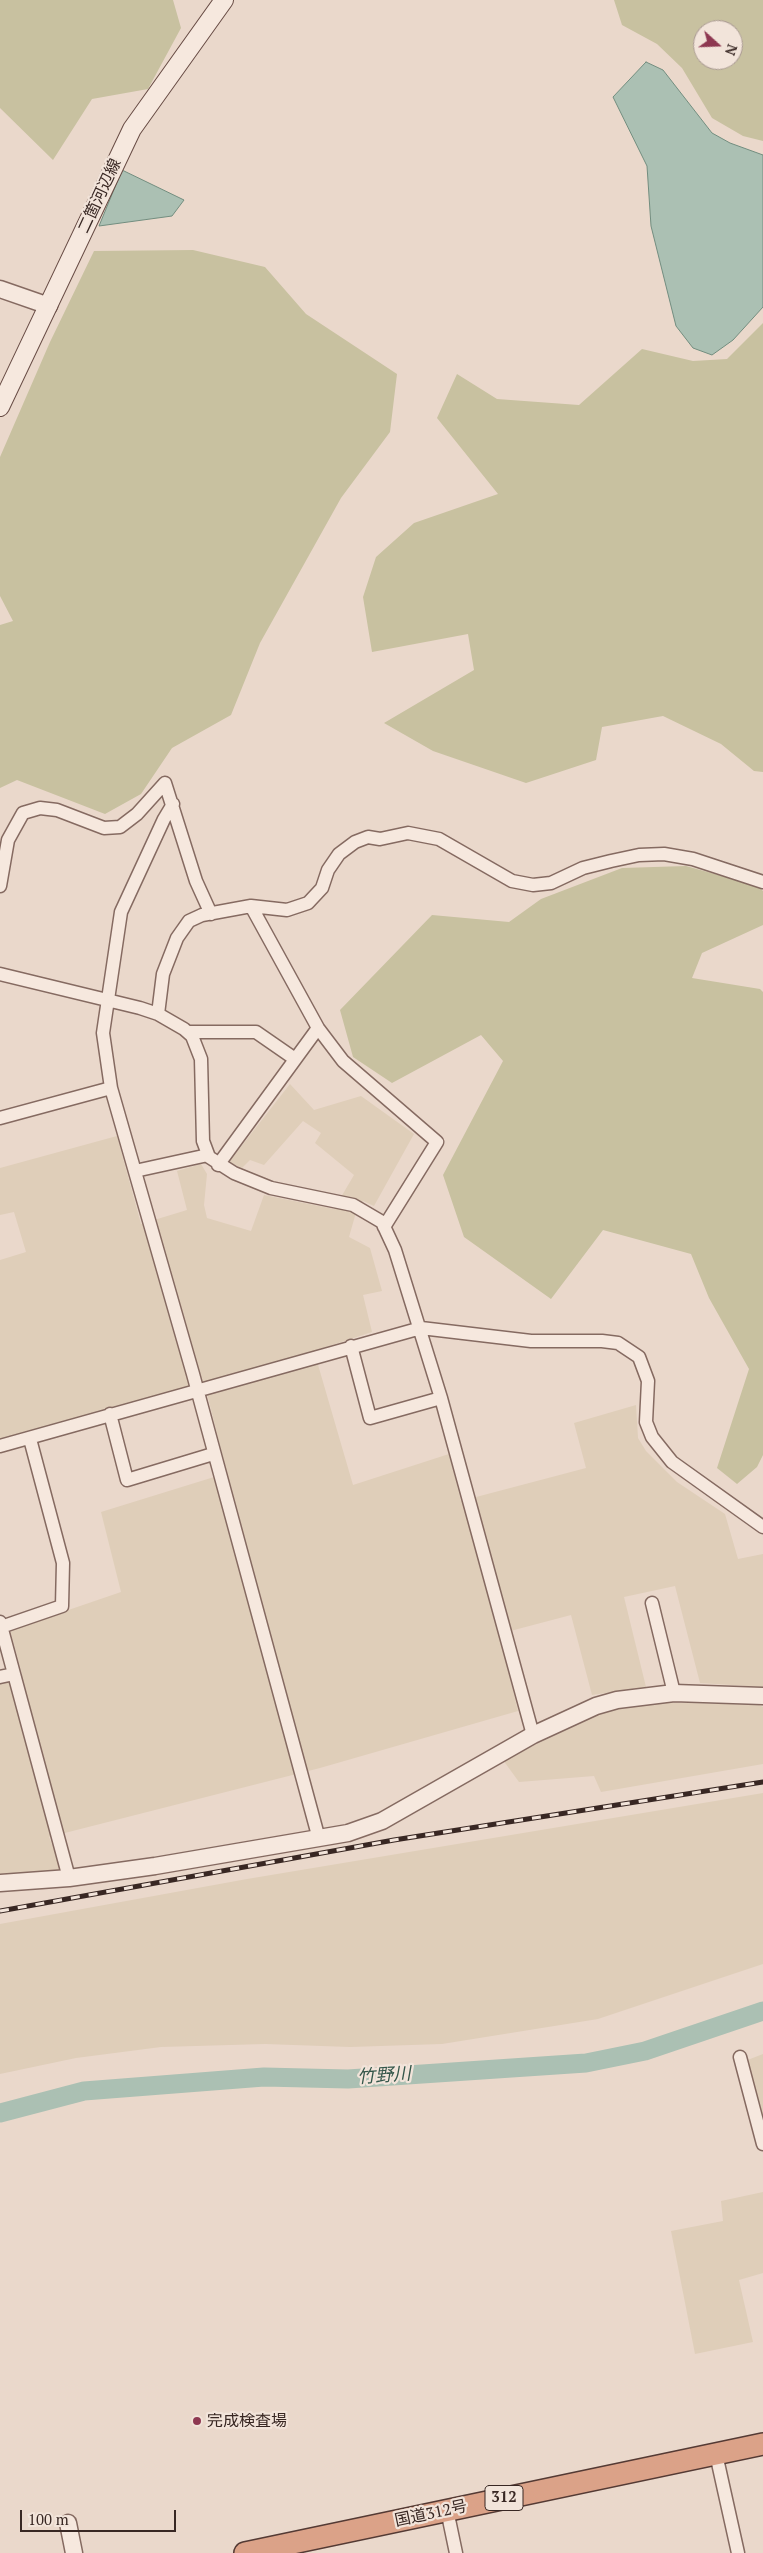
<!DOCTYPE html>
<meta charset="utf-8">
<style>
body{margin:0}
#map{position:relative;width:763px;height:2553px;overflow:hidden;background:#ead8cb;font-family:"PT Serif",serif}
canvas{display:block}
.north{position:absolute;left:693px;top:20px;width:50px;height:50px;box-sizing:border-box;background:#f2e4da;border:1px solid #a89891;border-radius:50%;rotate:110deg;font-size:14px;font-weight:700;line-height:20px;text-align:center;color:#382723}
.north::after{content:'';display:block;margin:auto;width:18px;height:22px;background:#8e3851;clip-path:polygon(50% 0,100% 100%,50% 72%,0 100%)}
.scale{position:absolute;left:20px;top:2510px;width:156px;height:22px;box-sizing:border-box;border:2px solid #382723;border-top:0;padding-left:6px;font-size:15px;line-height:18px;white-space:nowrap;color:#382723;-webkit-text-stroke:4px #f2e4da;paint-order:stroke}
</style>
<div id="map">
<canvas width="763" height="2553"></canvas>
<div class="north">N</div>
<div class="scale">100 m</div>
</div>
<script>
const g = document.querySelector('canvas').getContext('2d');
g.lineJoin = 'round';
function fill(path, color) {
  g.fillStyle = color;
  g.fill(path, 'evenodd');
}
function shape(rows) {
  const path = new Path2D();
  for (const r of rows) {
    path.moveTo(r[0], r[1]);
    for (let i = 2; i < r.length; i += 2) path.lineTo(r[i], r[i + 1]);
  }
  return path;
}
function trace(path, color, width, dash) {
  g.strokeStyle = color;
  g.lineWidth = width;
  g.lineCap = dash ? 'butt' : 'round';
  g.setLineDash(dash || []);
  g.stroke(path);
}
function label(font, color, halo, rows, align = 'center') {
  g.font = font + ' "PT Serif","Noto Sans JP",serif';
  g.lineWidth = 4.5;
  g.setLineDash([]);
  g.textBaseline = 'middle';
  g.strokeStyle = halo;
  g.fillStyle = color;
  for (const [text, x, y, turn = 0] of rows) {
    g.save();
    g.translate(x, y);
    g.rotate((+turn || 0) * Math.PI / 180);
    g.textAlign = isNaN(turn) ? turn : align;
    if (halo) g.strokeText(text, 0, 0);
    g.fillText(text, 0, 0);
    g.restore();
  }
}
const farmland = shape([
 [290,1084,314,1110,361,1096,414,1134,374,1206,363,1201,355,1216,349,1237,370,1248,382,1291,363,1295,372,1332,314,1351,353,1485,449,1454,461,1501,586,1468,574,1423,636,1405,638,1438,646,1451,677,1482,725,1514,738,1559,763,1554,763,1687,700,1683,675,1586,624,1597,646,1687,592,1695,571,1615,499,1634,518,1711,320,1768,49,1837,63,1871,0,1874,0,1681,22,1674,10,1630,121,1592,101,1512,227,1473,204,1382,0,1439,0,1260,26,1252,14,1212,0,1215,0,1168,117,1136,141,1224,187,1210,177,1171,201,1164,207,1174,204,1205,207,1218,251,1231,264,1195,334,1209,354,1175,315,1143,321,1133,303,1121,264,1165,250,1160,242,1168,229,1162],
 [656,1702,759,1705,763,1707,763,1764,601,1792,594,1776,519,1782,503,1760,608,1710],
 [763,1793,763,1964,598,2019,442,2044,350,2047,265,2044,161,2047,76,2058,0,2074,0,1924,247,1879],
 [763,2054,763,2125,745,2061],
 [763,2192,763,2273,739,2280,753,2342,695,2354,671,2231,723,2221,721,2201]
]);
const green = shape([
 [0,0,173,0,181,28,148,89,92,99,53,160,0,108],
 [614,0,763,0,763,141,743,136,712,118,682,68,657,44,622,25],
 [703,30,733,30,733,60,703,60],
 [193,250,265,267,306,314,397,374,390,432,341,498,260,643,231,715,172,748,141,794,105,814,17,780,0,788,0,625,13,621,0,596,0,457,50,342,94,251],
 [763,323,763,772,754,771,721,744,663,716,602,727,596,760,526,783,433,751,384,723,474,670,468,634,372,652,363,597,376,557,414,523,498,494,437,418,457,374,497,399,579,405,642,349,693,361,727,359],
 [686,866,758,886,763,891,763,925,702,953,692,978,760,989,763,992,763,1455,757,1467,737,1484,717,1468,749,1369,709,1298,691,1254,603,1230,551,1299,464,1237,443,1175,503,1061,481,1035,392,1083,353,1057,340,1010,432,915,509,922,541,899,622,868]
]);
const water = shape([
 [646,62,663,70,712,133,730,143,763,155,763,307,733,340,712,355,693,348,676,326,651,226,647,166,613,97,646,62],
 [122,170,184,200,172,216,99,226,122,170]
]);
const river = shape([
 [0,2113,84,2091,264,2077,348,2079,586,2063,645,2051,763,2011]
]);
const minor = shape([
 [173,804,164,819,121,912,103,1033,111,1088,193,1374,319,1839],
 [0,886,8,840,23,813,40,808,57,810,104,828,120,827,137,814,165,783,196,881,211,914],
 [251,906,318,1028,343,1061,437,1142,384,1227],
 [0,974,140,1008,158,1014,184,1029,192,1036,201,1059,203,1141,209,1157,234,1173,271,1188,353,1205,382,1222,395,1250,441,1398,533,1735],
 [158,1014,163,974,177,938,189,921,202,915,251,906,287,910,308,903,322,888,328,870,339,854,355,842,368,837,380,839,408,833,439,839,512,881,533,885,551,883,583,868,611,861,639,855,664,854,693,859,763,882],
 [188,1032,256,1032,295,1059],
 [0,1118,111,1088],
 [218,1165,318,1028],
 [135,1171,208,1155],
 [351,1346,370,1418,441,1398],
 [110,1414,127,1480,213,1454],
 [0,1446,421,1328,531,1341,602,1341,618,1343,639,1357,648,1381,646,1422,652,1437,672,1462,763,1527],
 [652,1603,674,1693],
 [0,1622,69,1878],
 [1,1627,62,1606,63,1563,30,1439],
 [0,1677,14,1674],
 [740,2057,763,2144],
 [716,2454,738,2553],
 [447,2510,456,2553]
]);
const tertiary = shape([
 [0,289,49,306],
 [0,1883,69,1878,155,1866,348,1833,382,1821,533,1735,596,1706,617,1700,674,1693,763,1696],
 [68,2523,74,2553]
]);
const secondary = shape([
 [0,407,132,129,224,0]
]);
const trunk = shape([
 [245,2553,763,2444]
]);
const rail = shape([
 [0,1911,394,1840,763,1782]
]);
const markers = [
 [197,2421,5,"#8e3851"]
];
const shields = [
 [504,2498,38]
];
const shieldNames = [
 ["312",504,2498]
];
const streetNames = [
 ["二箇河辺線",100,196,-65],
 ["国道312号",431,2514,-12]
];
const poiNames = [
 ["完成検査場",207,2421]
];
const waterNames = [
 ["竹野川",384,2076,-4]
];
fill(farmland, '#dfceb9');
fill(green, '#c8c1a0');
fill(water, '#abc0b3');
trace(water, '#728d7f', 1);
trace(river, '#abc0b3', 19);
trace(minor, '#856a61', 15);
trace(tertiary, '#856a61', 19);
trace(secondary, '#674b44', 20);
trace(trunk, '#543a34', 24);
trace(minor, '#f6e8de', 12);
trace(tertiary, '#f6e8de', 16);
trace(secondary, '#f6e8de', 18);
trace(trunk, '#dba288', 21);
trace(rail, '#382723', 5);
trace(rail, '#f2e4da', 3, [9]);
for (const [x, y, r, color] of markers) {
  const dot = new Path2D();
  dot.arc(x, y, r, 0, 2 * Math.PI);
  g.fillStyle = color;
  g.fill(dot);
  trace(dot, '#f2e4da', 2);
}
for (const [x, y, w] of shields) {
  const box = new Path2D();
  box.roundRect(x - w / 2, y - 12.5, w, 25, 4);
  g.fillStyle = '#f2e4da';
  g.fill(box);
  trace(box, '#382723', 1);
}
label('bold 15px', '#382723', null, shieldNames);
label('16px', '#382723', '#f2e4da', streetNames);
label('16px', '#382723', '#f2e4da', poiNames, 'left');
label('italic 18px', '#34564a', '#f2e4da', waterNames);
</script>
